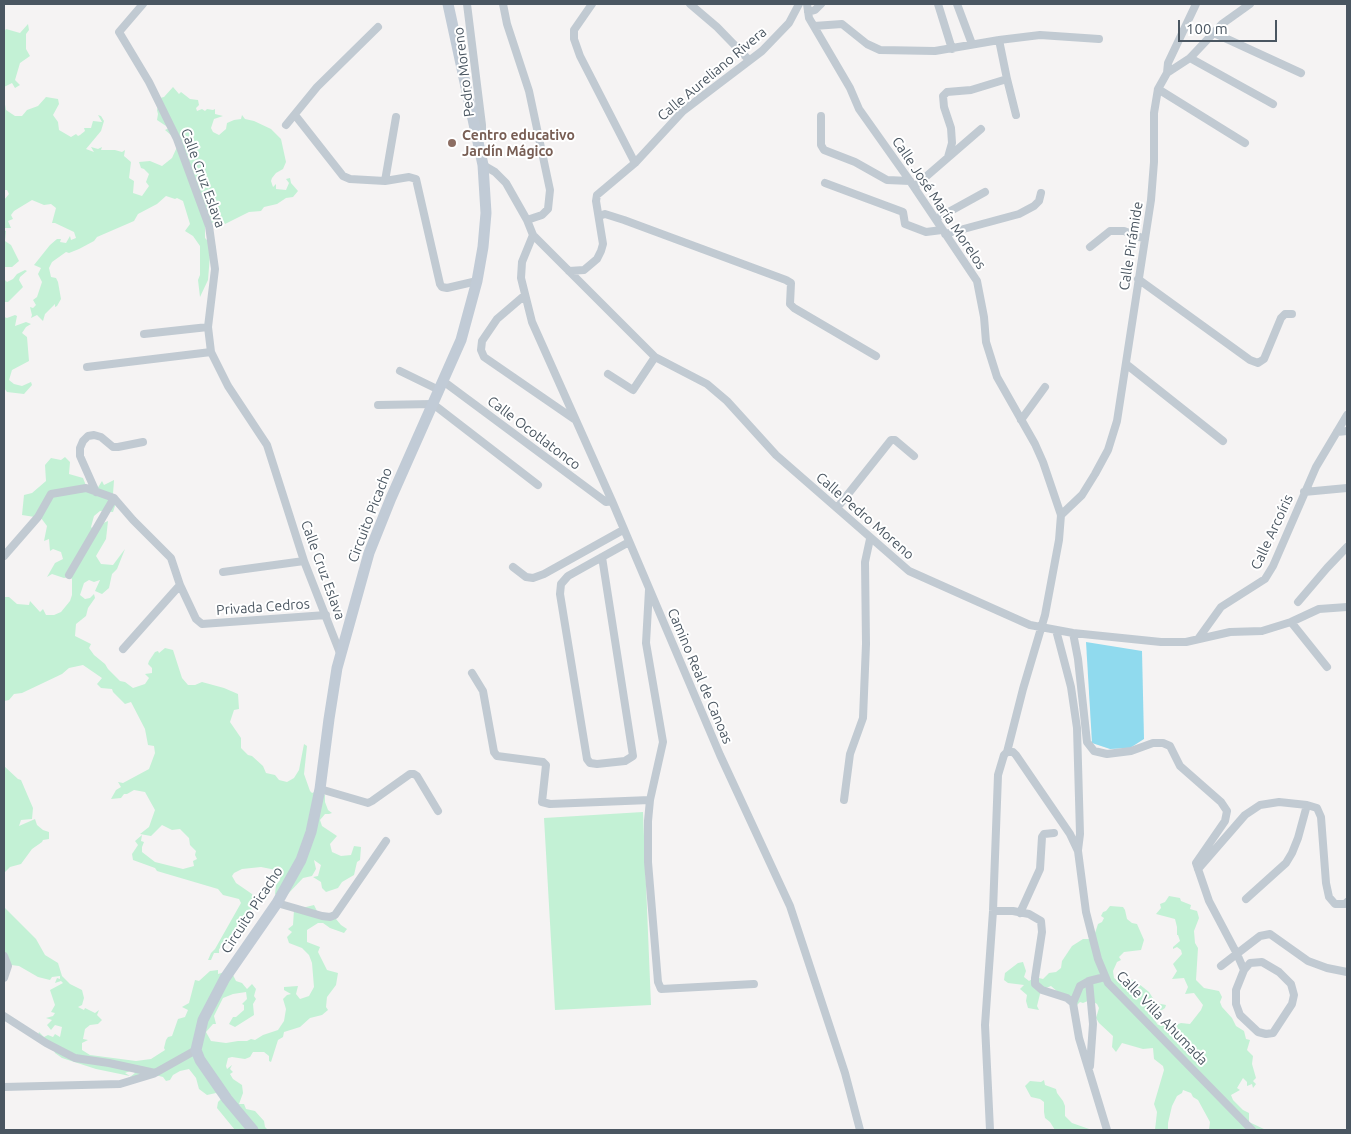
<!DOCTYPE html>
<meta charset="utf-8">
<style>
body{margin:0}
#map{position:relative;width:1351px;height:1134px;overflow:hidden;background:#f5f3f3;font-family:Ubuntu,sans-serif}
canvas{display:block}
.frame{position:absolute;inset:0;border:5px solid #4a5661;pointer-events:none}
.scale{position:absolute;left:1178px;top:20px;width:99px;height:22px;box-sizing:border-box;border:2px solid #4a5661;border-top:0;padding-left:6px;font-size:15px;line-height:18px;white-space:nowrap;color:#4a5661;-webkit-text-stroke:4px #fff;paint-order:stroke}
</style>
<div id="map">
<canvas width="1351" height="1134"></canvas>
<div class="frame"></div>
<div class="scale">100 m</div>
</div>
<script>
const g = document.querySelector('canvas').getContext('2d');
g.lineJoin = 'round';
function fill(path, color) {
  g.fillStyle = color;
  g.fill(path, 'evenodd');
}
function shape(rows) {
  const path = new Path2D();
  for (const r of rows) {
    path.moveTo(r[0], r[1]);
    for (let i = 2; i < r.length; i += 2) path.lineTo(r[i], r[i + 1]);
  }
  return path;
}
function trace(path, color, width, dash) {
  g.strokeStyle = color;
  g.lineWidth = width;
  g.lineCap = dash ? 'butt' : 'round';
  g.setLineDash(dash || []);
  g.stroke(path);
}
function label(font, color, halo, rows, align = 'center') {
  g.font = font + ' Ubuntu,sans-serif';
  g.lineWidth = 4;
  g.setLineDash([]);
  g.textBaseline = 'middle';
  g.strokeStyle = halo;
  g.fillStyle = color;
  for (const [text, x, y, turn = 0] of rows) {
    g.save();
    g.translate(x, y);
    g.rotate((+turn || 0) * Math.PI / 180);
    g.textAlign = isNaN(turn) ? turn : align;
    if (halo) g.strokeText(text, 0, 0);
    g.fillText(text, 0, 0);
    g.restore();
  }
}
const green = shape([
 [28,24,29,30,26,34,26,49,30,56,20,63,15,80,20,85,15,88,12,83,4,87,4,32,6,29,20,33],
 [173,87,179,94,181,92,190,99,198,100,199,105,196,108,197,111,202,109,205,111,207,109,213,110,215,109,215,114,223,116,214,119,211,128,213,132,219,135,226,129,227,123,234,120,241,119,242,115,245,119,254,121,271,129,281,139,286,162,283,169,276,173,272,178,271,181,273,187,276,184,276,189,286,190,289,183,286,179,290,178,291,183,298,191,293,197,286,198,277,204,264,207,261,211,249,212,225,224,221,219,213,223,211,222,210,225,205,227,205,238,212,245,216,246,210,255,208,280,200,297,198,280,200,275,200,246,193,236,185,231,190,224,183,201,177,198,175,199,166,196,157,204,138,214,134,221,97,237,94,241,79,249,69,253,66,252,52,262,49,268,51,277,56,278,58,282,61,299,57,306,55,307,55,304,45,314,43,321,37,315,31,318,32,315,30,307,33,308,36,305,33,300,37,297,42,282,38,274,41,268,34,265,50,245,57,239,61,239,60,242,66,243,70,236,71,240,76,238,74,232,55,223,52,223,56,208,51,204,44,205,32,200,14,211,11,215,13,219,8,221,11,228,4,228,4,200,9,194,7,190,4,190,4,99,6,110,15,116,22,116,27,110,38,106,46,97,58,99,59,104,53,115,58,122,59,130,71,137,76,134,78,136,80,135,85,131,84,128,91,128,93,121,102,122,98,115,101,116,104,121,101,131,86,149,94,152,91,147,98,149,102,147,101,150,115,150,122,152,125,150,124,156,131,162,129,178,134,181,133,193,142,196,149,186,146,182,149,174,144,169,141,168,139,162,150,161,162,166,172,158,177,147,172,136,165,130,169,128,157,120,158,114,157,110,160,98,164,97],
 [4,230,6,231,5,241,11,245,19,261,12,267,4,267],
 [25,270,27,271,20,277,19,280,23,287,8,302,4,302,4,279,7,282,13,279,17,274],
 [15,315,17,316,15,326,26,322,31,324,26,327,22,333,27,337,29,361,12,370,9,380,14,384,22,386,31,382,32,385,24,394,7,392,4,388,4,317,7,318],
 [65,457,70,462,69,474,83,478,87,488,97,489,102,481,104,485,114,480,113,494,116,503,113,512,100,511,94,516,91,527,95,531,101,524,108,521,106,539,96,556,101,564,113,565,125,549,117,569,112,574,109,588,102,594,95,591,100,580,94,582,89,580,84,583,80,595,85,599,90,598,94,594,95,598,88,608,86,616,76,624,75,636,91,644,89,648,94,655,105,664,108,669,120,681,125,682,133,688,145,684,149,678,145,674,152,673,152,668,148,664,149,661,155,652,158,651,159,653,165,648,173,650,182,678,188,685,195,685,202,682,224,688,238,694,239,709,234,710,230,722,241,738,241,748,248,755,252,756,263,766,266,773,275,775,279,780,287,782,294,778,299,770,304,744,307,746,304,774,310,791,312,793,319,790,325,795,325,802,328,810,332,813,329,814,325,814,320,820,322,826,337,836,330,844,332,852,341,856,351,855,354,846,361,847,360,860,357,862,354,875,342,882,338,888,326,892,322,888,321,882,313,877,318,876,321,865,314,860,316,869,312,876,303,878,286,896,277,896,275,894,276,885,280,880,281,871,261,867,242,869,234,873,232,876,236,883,252,894,253,897,257,898,259,904,249,911,237,927,236,932,230,938,229,941,219,949,219,953,214,953,211,960,208,960,211,953,215,949,241,903,239,899,223,895,218,889,157,871,155,868,133,860,132,854,138,845,135,841,142,835,141,841,144,842,142,847,142,852,155,862,183,869,194,866,193,861,197,859,195,855,196,851,190,845,189,838,180,829,172,830,162,825,151,836,140,834,149,827,155,810,145,792,134,790,127,794,124,794,121,798,111,799,116,790,121,787,118,782,123,783,149,769,155,753,154,746,148,745,145,729,131,702,125,704,113,692,112,689,101,688,97,684,102,678,83,665,69,668,62,674,22,693,14,694,9,700,4,701,4,597,9,597,17,604,29,605,30,601,40,612,43,609,46,615,54,615,61,612,70,601,72,595,72,579,70,577,64,578,52,574,47,577,55,563,63,559,61,552,53,549,50,551,49,539,44,541,47,526,41,518,22,515,24,495,32,493,46,481,45,465,51,458,61,460],
 [4,766,18,779,21,780,33,808,32,819,21,820,19,826,35,819,37,825,43,830,49,832,49,839,43,840,42,842,32,849,21,864,10,867,4,873],
 [643,812,651,1005,555,1010,544,818],
 [1169,896,1180,898,1181,901,1191,905,1190,909,1197,911,1199,918,1194,931,1195,943,1198,948,1196,980,1204,988,1219,991,1222,997,1220,1002,1222,1007,1232,1018,1236,1026,1244,1031,1246,1039,1250,1040,1247,1050,1253,1056,1252,1064,1256,1078,1253,1081,1256,1084,1253,1088,1252,1084,1247,1086,1247,1082,1243,1078,1237,1088,1240,1090,1231,1095,1233,1100,1243,1110,1249,1113,1249,1122,1266,1130,1209,1130,1210,1122,1198,1100,1193,1097,1191,1093,1183,1090,1182,1093,1177,1096,1172,1106,1168,1123,1168,1130,1155,1130,1157,1112,1154,1104,1164,1070,1163,1066,1154,1059,1153,1048,1143,1049,1122,1043,1116,1052,1112,1047,1113,1036,1099,1023,1096,1018,1099,1008,1097,1004,1090,1000,1083,1003,1080,1002,1075,1007,1051,986,1041,990,1037,1006,1039,1010,1028,1008,1026,1001,1027,995,1020,989,1024,985,1008,983,1004,980,1005,973,1018,963,1023,962,1026,971,1024,977,1029,981,1035,977,1043,979,1049,973,1056,972,1061,968,1062,961,1072,946,1083,939,1093,939,1098,924,1102,922,1104,918,1101,916,1103,912,1106,911,1110,906,1123,907,1125,910,1127,919,1132,923,1137,924,1144,940,1141,950,1124,952,1119,957,1121,960,1117,962,1113,971,1114,978,1120,983,1127,979,1134,980,1149,992,1156,1003,1166,1005,1165,1008,1162,1010,1155,1012,1154,1019,1158,1025,1164,1023,1165,1026,1169,1025,1170,1022,1172,1022,1173,1026,1181,1023,1190,1024,1201,1010,1203,1005,1194,993,1185,994,1188,987,1184,978,1172,979,1177,971,1173,964,1182,954,1181,950,1177,947,1173,949,1173,947,1180,941,1178,935,1177,935,1177,927,1175,919,1156,914,1161,908,1160,904,1165,902],
 [314,905,318,913,336,919,341,925,347,929,344,933,330,928,323,923,318,923,307,930,307,942,320,947,318,952,327,970,338,973,336,985,327,997,326,1007,328,1010,322,1015,310,1018,300,1027,284,1032,283,1037,278,1040,271,1062,269,1061,269,1056,264,1052,253,1052,250,1057,245,1059,232,1057,228,1058,226,1066,227,1069,232,1065,230,1069,233,1072,230,1074,233,1079,242,1085,243,1093,239,1104,244,1104,246,1109,255,1111,264,1121,265,1127,268,1130,235,1130,217,1108,218,1102,223,1097,216,1093,207,1095,199,1089,196,1078,189,1069,180,1071,173,1075,170,1080,166,1081,163,1077,155,1075,130,1077,135,1073,133,1070,125,1073,130,1076,96,1069,62,1058,55,1053,51,1044,37,1039,39,1032,44,1037,48,1035,53,1037,55,1034,60,1037,62,1027,55,1025,51,1030,47,1025,52,1020,46,1018,53,1016,55,1013,51,1012,55,1005,50,990,63,983,61,981,55,983,57,978,60,979,60,976,52,977,50,980,38,977,19,966,11,965,4,958,4,907,36,939,45,955,58,963,62,976,70,984,82,990,84,998,82,1005,78,1007,84,1010,85,1008,95,1013,99,1010,97,1015,102,1020,98,1024,90,1025,85,1029,83,1039,88,1040,82,1043,82,1050,90,1055,136,1061,151,1059,165,1050,164,1048,166,1040,168,1037,172,1036,178,1019,185,1017,188,1010,182,1007,189,1003,195,980,199,981,210,971,218,970,218,974,228,971,233,975,236,981,242,983,247,989,252,984,256,989,254,996,256,999,253,1004,254,1015,235,1027,229,1024,233,1017,236,1017,244,1010,244,1005,242,1004,247,999,246,992,233,994,223,998,214,1016,216,1024,213,1024,206,1032,211,1041,226,1043,238,1041,247,1041,251,1039,255,1040,263,1035,278,1030,284,1021,286,1009,283,999,287,995,291,994,284,990,284,987,298,986,296,994,300,999,309,996,314,987,312,963,309,955,302,948,289,943,287,937,292,932,288,929,293,925,294,910],
 [1044,1080,1045,1085,1056,1089,1057,1093,1063,1101,1065,1106,1065,1116,1072,1123,1092,1130,1055,1130,1050,1122,1045,1118,1044,1112,1044,1102,1040,1099,1031,1097,1025,1086,1030,1081,1041,1082]
]);
const water = shape([
 [1086,642,1142,651,1144,739,1130,748,1110,749,1092,743]
]);
const street = shape([
 [143,4,119,32,149,82,177,139,209,226,215,269,208,327,211,352,228,386,267,445,304,561,340,653],
 [467,4,482,125,482,132,476,134],
 [503,4,507,24,529,91,550,190,548,209,542,215,527,220],
 [592,4,574,30,574,39,580,56,635,163],
 [690,4,717,27,749,60],
 [807,4,809,18,850,88,859,109,910,181,977,281,984,317,986,342,997,377,1035,444,1043,462,1061,515,1059,540,1045,615,1023,689,1007,752,1004,755,998,775,993,911,985,1025,990,1130],
 [938,4,952,49],
 [957,4,972,44],
 [808,12,815,10,821,4],
 [814,26,842,24,867,44,880,50,935,51,999,40,1040,35,1099,39],
 [1214,33,1301,73],
 [1190,58,1273,104],
 [1167,73,1168,63,1196,4],
 [1007,79,1016,115],
 [1158,89,1245,143],
 [295,115,343,176,350,179,385,181,409,177,416,179,440,284,442,287,447,288,477,281],
 [821,116,821,145,824,150,855,162,887,180,910,181],
 [286,125,317,87,378,27],
 [948,157,952,143,951,128,944,107,943,96,947,92,971,90,1007,79,999,40],
 [483,165,495,172,506,183,527,220,533,235,655,357,707,384,727,401,776,455,909,571,1030,625,1073,633,1161,642,1186,642,1230,632,1262,631,1291,622,1319,609,1347,607],
 [385,181,396,117],
 [825,183,903,212,905,224,926,232,942,230],
 [914,187,981,129],
 [599,216,605,214,624,220,786,280,791,283,790,304,794,308,876,356],
 [936,219,985,192],
 [945,234,1019,214,1034,206,1039,201,1041,193],
 [533,235,522,262,521,278,532,322,612,501,720,755,790,906,845,1073,860,1130],
 [1090,247,1110,231,1124,231,1145,239],
 [569,271,584,270,597,259,601,251,603,244,596,201,597,195,635,163,683,111,762,51,789,23,799,4],
 [1138,279,1250,360,1258,363,1264,359,1281,318,1285,314,1292,314],
 [525,295,497,319,482,341,481,350,484,357,574,419],
 [144,334,208,327],
 [1126,364,1223,441],
 [87,367,211,352],
 [400,371,439,390],
 [608,374,633,390,655,357],
 [443,381,606,502,612,501],
 [378,405,433,404,538,485],
 [1021,420,1045,387],
 [1337,432,1347,431],
 [96,492,80,456,80,448,83,441,88,436,94,435,101,437,113,447,118,447,143,442],
 [1304,492,1347,488],
 [837,508,891,440,895,440,914,456],
 [1061,515,1082,495,1095,474,1108,450,1117,421,1151,200,1154,162,1154,113,1158,89,1167,73,1190,58,1222,24,1250,4],
 [4,556,38,517,51,494,86,488,114,498,133,520,171,558,180,585,196,619,202,624,326,615],
 [602,557,633,756,625,761,597,764,590,763,587,759,560,594,561,584,568,576,629,542],
 [513,567,526,577,533,578,544,574,623,530],
 [223,572,304,561],
 [69,575,114,498],
 [649,590,646,643,663,742,650,800,648,821,648,862,658,982,661,989,754,984],
 [1298,602,1327,568,1347,547],
 [1291,622,1327,667],
 [1056,630,1071,687,1077,728,1080,834,1078,850],
 [1073,633,1078,659,1087,742,1094,751,1107,754,1131,751,1153,743,1163,743,1170,746,1180,766,1221,802,1227,811,1225,821,1196,863,1209,901,1237,954,1244,970,1236,990,1236,1004,1240,1015,1258,1032,1266,1034,1273,1033,1292,1004,1294,995,1291,984,1279,972,1262,962,1250,963,1244,970],
 [1198,639,1221,607,1265,579,1273,566,1316,467,1347,415],
 [123,649,180,585],
 [472,673,483,691,494,752,497,756,543,762,546,765,542,802,550,804,650,800],
 [1007,752,1013,752,1016,755,1070,834,1078,851,1086,912,1098,959,1108,983,1252,1130],
 [320,789,368,803,372,801,410,774,414,774,417,776,438,811],
 [844,800,850,754,863,718,866,644,865,562,870,539],
 [1198,869,1245,815,1260,805,1279,802,1307,805,1317,808,1321,817,1326,883,1329,897,1335,904,1345,904,1347,902],
 [1246,899,1286,863,1292,853,1298,838,1307,805],
 [277,903,322,916,330,917,335,915,386,841],
 [993,911,1013,911,1029,914,1041,921,1042,932,1035,978,1035,984,1042,990,1067,998,1073,1003,1079,1038,1107,1130],
 [1020,913,1040,869,1042,837,1044,834,1054,833],
 [4,956,8,966,4,978],
 [1221,966,1260,936,1270,934,1308,961,1327,968,1347,972],
 [1089,981,1093,1024,1090,1066],
 [1073,1003,1080,986,1089,981,1105,977],
 [4,1016,46,1043,75,1058,109,1063,155,1073,196,1050],
 [4,1087,120,1084,153,1074]
]);
const secondary = shape([
 [253,1130,227,1099,200,1060,196,1050,203,1020,225,978,277,903,301,860,311,832,320,789,329,719,337,668,369,553,391,498,461,340,477,281,483,247,486,213,483,165,448,4]
]);
const markers = [
 [452,143,5,"#8d6e63"]
];
const streetNames = [
 ["Pedro Moreno",464,72,-97],
 ["Calle Aureliano Rivera",712,74,-40],
 ["Calle Cruz Eslava",203,178,70],
 ["Calle José María Morelos",939,203,56],
 ["Calle Pirámide",1131,246,-81],
 ["Calle Ocotlatonco",534,433,37],
 ["Circuito Picacho",370,515,-69],
 ["Calle Pedro Moreno",865,516,41],
 ["Calle Arcoíris",1272,532,-65],
 ["Calle Cruz Eslava",323,570,70],
 ["Privada Cedros",263,607,-4],
 ["Camino Real de Canoas",700,676,67],
 ["Circuito Picacho",252,910,-57],
 ["Calle Villa Ahumada",1162,1018,46]
];
const educationNames = [
 ["Centro educativo",462,135],
 ["Jardín Mágico",462,151]
];
fill(green, '#c3f1d5');
fill(water, '#90daee');
trace(street, '#c1cad2', 8);
trace(secondary, '#c1cbd6', 11);
for (const [x, y, r, color] of markers) {
  const dot = new Path2D();
  dot.arc(x, y, r, 0, 2 * Math.PI);
  g.fillStyle = color;
  g.fill(dot);
  trace(dot, '#fff', 2);
}
label('14px', '#4a5661', '#fff', streetNames);
label('bold 14px', '#785e54', '#fff', educationNames, 'left');
</script>
